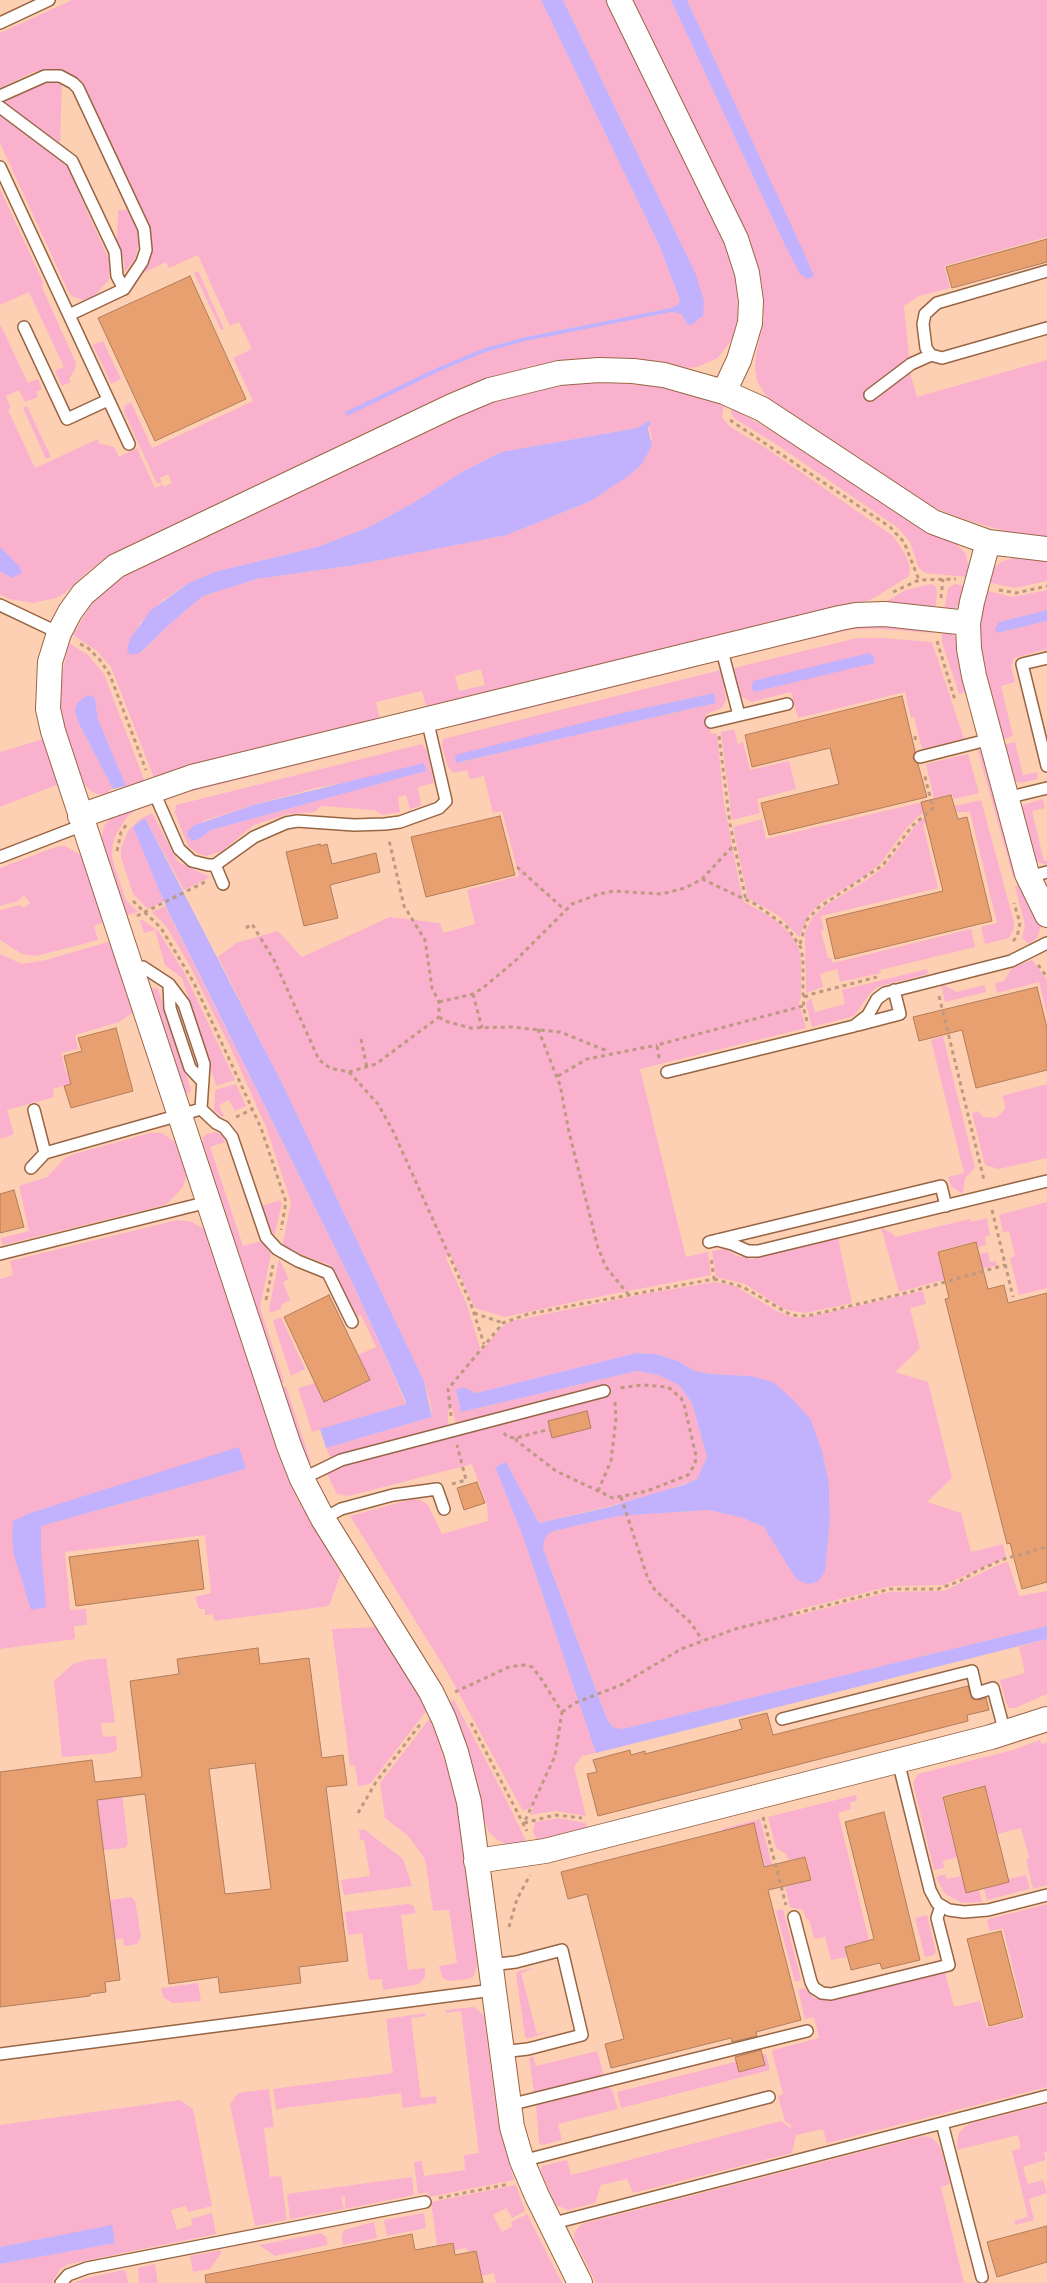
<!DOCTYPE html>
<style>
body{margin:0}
canvas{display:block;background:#fed0b3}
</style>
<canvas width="1047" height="2283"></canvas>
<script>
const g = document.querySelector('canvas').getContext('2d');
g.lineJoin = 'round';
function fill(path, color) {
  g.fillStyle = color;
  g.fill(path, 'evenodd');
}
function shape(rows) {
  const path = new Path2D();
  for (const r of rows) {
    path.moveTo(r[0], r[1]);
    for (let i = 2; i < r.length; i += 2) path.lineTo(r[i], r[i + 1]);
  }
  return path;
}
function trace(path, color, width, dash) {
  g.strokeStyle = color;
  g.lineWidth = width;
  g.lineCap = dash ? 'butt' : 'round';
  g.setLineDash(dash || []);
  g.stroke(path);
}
const green = shape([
 [72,0,541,0,659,245,680,300,678,305,671,308,525,337,485,348,440,371,486,352,526,341,672,312,682,314,686,323,695,272,563,0,607,0,728,249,736,277,738,317,732,339,718,358,697,367,684,368,658,364,560,362,532,366,477,383,107,557,87,572,65,593,56,598,33,603,9,599,0,594,0,571,12,578,0,547,0,324,28,383,38,379,42,389,36,392,38,397,25,402,19,390,6,396,11,408,8,410,35,468,98,439,98,443,114,447,119,457,137,448,155,488,163,484,164,487,172,483,168,474,160,478,162,482,157,484,123,410,125,409,124,406,131,402,152,448,253,401,233,358,252,349,239,322,230,326,198,255,169,268,166,262,143,273,152,248,150,226,84,86,69,73,51,69,33,72,0,88,0,33],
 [631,0,671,0,784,243,813,276,687,0,1047,0,1047,237,944,266,950,288,919,296,904,306,911,376,917,397,1047,360,1047,538,1012,533,963,519,933,507,906,492,848,454,766,396,757,381,755,369,756,355,764,319,762,283,758,266,752,248],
 [51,82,62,84,60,143,3,102,39,85],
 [0,116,65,163,69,171,110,262,109,280,95,295,83,300,72,296,68,291,0,143],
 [0,189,44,284,41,285,76,363,75,369,69,379,71,382,62,386,55,371,64,367,29,292,0,305],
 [118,210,127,210,136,227,139,241,136,257,125,272,124,260,117,242],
 [198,271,224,329,221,330,194,273],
 [103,341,121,379,111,384,93,345],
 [591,382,658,386,679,390,724,405,722,417,730,427,769,450,893,536,905,554,910,568,909,576,874,598,855,606,427,709,422,691,376,702,380,720,154,778,111,667,97,651,73,635,90,606,104,591,129,572,476,408,506,397,558,385],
 [648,421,652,439,641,465,627,477,591,501,507,535,355,565,257,579,203,596,171,623,141,653,139,624,163,600,187,584,214,572,317,547,367,528,415,502,460,473,501,452,637,428],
 [481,669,485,685,459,691,455,676],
 [27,406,51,457,46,459,23,408],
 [732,408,779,435,884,505,916,524,955,542,965,553,968,563,968,577,925,573,919,568,910,542,898,528,776,444,735,419,731,413],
 [1016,557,1047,560,1047,581,1015,588,987,582,995,567,1001,562],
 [931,584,936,587,937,593,935,610,880,605,906,590],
 [955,584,966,586,960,604,953,610,944,611,948,588],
 [984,590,1012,597,1047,590,1047,610,999,622,997,633,1047,621,1047,649,1014,658,1011,666,1015,682,1001,686,1013,736,1001,740,986,685,981,653,979,626],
 [877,624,933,629,933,633,881,629,854,629,755,652,752,651,832,629],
 [942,630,951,632,957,639,966,692,959,694,942,642],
 [857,638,882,638,932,642,964,739,922,749,914,717,911,718,905,692,798,718,791,692,751,702,741,696,734,668],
 [69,643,88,655,104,674,145,782,127,789,98,719,95,698,78,722,113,789,109,790,108,795,97,794,91,791,83,783,65,730,61,706,61,679],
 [698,665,696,667,462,725,460,722],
 [721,670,726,700,722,708,706,714,711,734,717,733,724,803,740,887,744,902,771,917,788,931,797,944,801,957,801,996,799,1003,806,1028,640,1069,686,1257,708,1252,711,1275,587,1299,505,1317,475,1308,449,1252,446,1258,467,1305,481,1351,503,1326,512,1321,644,1294,714,1282,735,1286,777,1311,791,1317,803,1318,923,1291,926,1304,910,1308,920,1348,895,1372,928,1382,952,1478,927,1502,961,1513,971,1552,1003,1544,1006,1557,944,1585,891,1586,793,1611,795,1616,889,1592,944,1591,998,1565,1008,1562,1019,1596,1047,1591,1047,1626,622,1729,613,1727,608,1721,543,1548,544,1540,548,1534,554,1531,618,1516,709,1510,743,1518,764,1527,774,1541,825,1572,830,1522,829,1483,822,1451,751,1376,711,1374,695,1371,678,1361,656,1354,636,1353,476,1393,456,1390,461,1412,637,1371,658,1375,679,1385,692,1403,707,1457,697,1479,647,1497,539,1523,506,1462,495,1467,522,1534,596,1753,582,1756,574,1767,586,1816,555,1811,530,1815,533,1807,523,1811,449,1675,350,1516,412,1499,420,1500,428,1505,442,1534,488,1521,487,1504,472,1464,349,1496,337,1494,325,1470,456,1424,452,1408,448,1411,448,1426,330,1457,326,1448,432,1417,431,1405,424,1381,281,1081,218,957,236,943,278,931,302,957,390,917,440,923,443,933,475,924,467,890,519,876,502,811,493,813,484,776,470,779,467,770,453,773,447,765,442,745,443,739],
 [714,693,716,703,457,763,626,712],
 [734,729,738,744,743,742,750,770,789,761,796,789,757,799,760,813,732,820,721,732],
 [400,737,399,740,193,791,190,789],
 [44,739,59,784,0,807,0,752],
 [1015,742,1023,775,1037,772,1038,779,1020,783,1012,780,1002,745],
 [422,744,427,751,434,783,418,787,421,806,410,809,406,795,398,797,400,812,382,815,375,810,321,806,315,812,288,814,254,825,222,851,207,856,198,854,188,846,175,813,176,805],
 [425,771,211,830,199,839,194,841,203,821,253,805,319,787],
 [982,750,1018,876,1013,877,978,751],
 [968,754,979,793,954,799,952,794,934,798,926,764],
 [1043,799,1045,808,1032,811,1044,861,1047,860,1047,865,1038,862,1033,857,1021,809,1023,805],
 [981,800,1014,922,1014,928,1009,938,985,944,981,927,997,923,970,812,957,812,955,806],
 [927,801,928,808,908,826,881,863,863,877,822,902,810,913,799,937,779,916,748,898,733,827,762,819,766,839],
 [148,804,148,806,136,810,128,816,117,832,113,843,112,856,115,868,126,900,138,912,127,915,102,844,102,835,104,826,113,815],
 [932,812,942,819,923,824,938,888,821,916,824,930,821,931,828,958,831,958,833,963,971,929,975,947,880,970,881,973,840,982,837,969,820,974,823,987,806,993,805,933,812,918,823,907,865,881,884,867,920,820],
 [152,813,178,862,210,877,184,890,145,818,133,827,164,901,148,909,133,894,121,857,121,848,128,831,140,819],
 [65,846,79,854,82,858,104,922,94,926,98,940,36,956,22,954,0,940,0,910,20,905,24,908,30,903,24,895,18,901,0,906,0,868,56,847],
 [1022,884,1041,926,1037,938,1029,944,1022,938,1025,925,1015,886],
 [165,906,353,1284,406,1404,312,1432,298,1388,315,1383,324,1402,370,1380,358,1355,376,1347,361,1315,354,1318,330,1265,282,1247,291,1202,266,1127,233,1053,189,964,166,926,152,912],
 [143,920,159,932,185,974,235,1080,216,1086,182,978,165,965,155,930,144,933,140,921],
 [111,941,134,1012,119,1022,75,1035,78,1049,61,1053,66,1073,76,1070,80,1081,53,1089,54,1097,7,1110,14,1134,0,1139,0,954,22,964,46,960],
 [1032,960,1047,980,1047,1014,1039,982,997,993,995,983,1004,981,1012,968],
 [927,969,928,974,877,987,871,992,854,1016,812,1027,806,1003,811,998,815,1012,845,1004,842,990],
 [941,985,944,985,957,992,985,985,986,992,945,1002],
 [153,988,158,989,191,1090,189,1094,184,1092,151,991],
 [943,1036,975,1168,965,1178,963,1194,952,1187,948,1177,964,1173,931,1040],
 [236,1084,246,1106,235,1111,229,1100,219,1105,224,1116,222,1117,214,1110,215,1090],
 [1047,1084,1047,1158,999,1169,985,1165,972,1113,978,1111,983,1117,996,1118,1005,1109,1005,1103,1002,1096],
 [216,1132,222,1135,225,1142,210,1147,243,1246,261,1241,271,1254,260,1307,284,1382,280,1384,202,1147,203,1137,207,1134],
 [150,1133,162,1133,175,1142,187,1175,183,1187,170,1201,165,1205,2,1245,1,1238,29,1231,19,1186,47,1177,65,1158,74,1154],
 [280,1200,282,1203,274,1237,262,1206],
 [1047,1202,1047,1288,1019,1295,1010,1258,1015,1256,1009,1231,1003,1232,999,1215],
 [987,1218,990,1235,985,1237,986,1245,978,1247,976,1241,937,1251,942,1271,981,1261,980,1254,988,1252,990,1262,996,1261,997,1265,899,1292,881,1227,894,1235,895,1237,970,1219,971,1222],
 [177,1220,192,1222,206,1230,290,1483,297,1499,341,1573,329,1606,214,1621,213,1614,205,1615,205,1609,199,1609,195,1597,211,1593,205,1535,65,1552,70,1610,86,1609,87,1625,74,1626,75,1639,0,1649,0,1279,13,1275,10,1261],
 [239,1448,246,1469,41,1526,41,1550,30,1513],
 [838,1238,852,1303,806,1313,791,1311,782,1308,745,1284,716,1277,712,1251,725,1249,737,1256,752,1259],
 [279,1259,289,1279,283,1282,290,1300,281,1305,282,1308,270,1313,269,1309],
 [281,1317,305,1369,291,1376,273,1321],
 [286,1386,311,1463,309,1465,282,1388],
 [376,1627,427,1710,370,1784,358,1786,355,1765,350,1766,332,1629],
 [1047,1639,1047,1694,1015,1708,1009,1708,1006,1702,1000,1680,1025,1673,1019,1647],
 [106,1658,115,1722,101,1723,103,1737,116,1736,117,1750,110,1753,62,1757,54,1681,73,1664,87,1660],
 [454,1700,503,1793,527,1843,506,1844,497,1840,488,1831,448,1703],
 [430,1718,450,1776,458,1807,477,1966,473,1977,466,1979,449,1981,443,1978,441,1973,439,1966,457,1963,449,1910,433,1911,426,1864,423,1856,408,1836,385,1818,380,1783],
 [1040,1740,1042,1744,1047,1742,1047,1885,1033,1889,1026,1860,1029,1858,1021,1828,997,1834,985,1785,942,1796,957,1857,943,1861,944,1868,934,1870,913,1783,918,1774,1013,1750],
 [121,1784,128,1844,125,1848,103,1850,96,1792,108,1799,117,1798],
 [856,1795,857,1801,850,1802,851,1809,838,1813,869,1940,845,1946,847,1957,831,1960,825,1937,814,1939,809,1919,806,1919,803,1910,790,1907,785,1887,812,1880,806,1857,788,1860,786,1854,776,1848,768,1817],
 [558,1818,586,1823,587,1828,545,1840,537,1840,533,1832,535,1822],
 [760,1819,775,1876,768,1878,754,1823,723,1831,722,1829],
 [359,1829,365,1830,403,1859,412,1886,344,1895,341,1880,370,1876,364,1840,360,1840],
 [945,1874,947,1879,962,1876,967,1893,979,1890,982,1902,962,1903,945,1894,936,1877],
 [1026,1875,1030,1889,987,1900,984,1889,1009,1882,1009,1879],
 [131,1897,135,1900,141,1937,137,1944,124,1946,123,1938,115,1940,110,1900],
 [407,1904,413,1905,416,1913,401,1915,408,1970,425,1968,425,1977,419,1984,383,1990,382,1979,369,1980,362,1933,348,1935,345,1912],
 [1047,1904,1047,2087,827,2143,823,2129,796,2135,792,2153,633,2193,627,2179,601,2185,595,2203,568,2210,556,2205,541,2172,542,2166,567,2160,571,2175,781,2121,790,2128,792,2126,785,2121,778,2096,783,2094,772,2052,773,2050,819,2038,814,2017,805,2019,798,1990,804,1988,814,1998,832,2001,945,1972,954,2007,980,2001,987,2028,1025,2018,1003,1928,990,1931,987,1922,989,1919],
 [783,1909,801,1980,795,1982,776,1911],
 [927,1915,936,1952,934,1955,925,1957,915,1918],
 [536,1968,521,1973,537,2034,552,2031,527,2039,525,2036,516,1974,518,1971],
 [198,1983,201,2001,173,2003,164,1998,162,1993,161,1988],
 [474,2007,484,2016,497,2117,514,2180,429,2197,428,2192,418,2194,414,2162,422,2161,424,2176,465,2170,464,2155,479,2153,461,2011,446,2013,446,2010],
 [425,2013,426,2016,411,2018,421,2098,436,2096,437,2103,403,2108,401,2093,276,2109,273,2089,393,2073,386,2019],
 [597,2051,604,2077,534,2093,529,2058,533,2056,536,2066],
 [766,2054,770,2070,621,2108,617,2092],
 [608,2087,612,2090,618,2109,558,2124,562,2140,542,2145,539,2143,536,2105],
 [269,2089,274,2127,264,2128,270,2177,281,2176,287,2220,255,2226,230,2104,238,2093],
 [180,2100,193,2109,212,2206,188,2212,186,2206,171,2210,177,2230,192,2225,191,2219,212,2213,216,2234,69,2264,60,2269,52,2283,0,2283,0,2264,114,2243,111,2226,0,2247,0,2125],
 [1047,2104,1047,2152,1044,2153,1046,2160,1023,2167,1028,2184,1043,2180,1047,2193,1029,2199,1034,2220,1015,2225,1014,2221,1028,2217,1012,2151,1021,2148,1018,2135,957,2150,958,2135,963,2128,969,2124],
 [923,2136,931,2137,940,2146,950,2184,941,2187,964,2283,596,2283,574,2239,575,2231,582,2224],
 [412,2177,414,2195,345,2209,345,2196,341,2197,344,2209,290,2219,287,2194],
 [516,2185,525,2211,512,2218,506,2208,493,2215,502,2232,513,2226,511,2222,527,2214,562,2283,496,2283,494,2273,481,2276,476,2250,468,2252,467,2248,455,2250,453,2242,437,2245,431,2202],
 [424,2213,426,2228,387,2236,384,2220],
 [374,2222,377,2238,343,2245,342,2236,344,2230],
 [321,2233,326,2237,328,2245,275,2256,259,2245],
 [221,2250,221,2253,210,2269,193,2272,190,2256],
 [155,2264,158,2283,139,2283,138,2268],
 [123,2270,126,2272,128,2283,74,2283,83,2279]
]);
const water = shape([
 [541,0,563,0,695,272,704,301,703,316,691,325,686,323,682,314,672,312,526,341,486,352,440,371,347,416,345,412,439,367,485,348,525,337,671,308,678,305,680,300,659,245],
 [671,0,687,0,805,255,814,276,811,278,807,279,800,274,784,243],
 [648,421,651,422,648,428,652,446,641,465,627,477,591,501,507,535,355,565,257,579,203,596,171,623,140,653,131,655,127,651,130,639,150,611,187,584,214,572,317,547,367,528,415,502,460,473,501,452,637,428],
 [0,547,19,566,22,573,12,578,0,571],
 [1047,610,1047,621,997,633,995,629,999,622],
 [869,653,874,657,874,663,754,692,752,688,753,681],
 [714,693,716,703,456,763,455,755,626,712],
 [88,695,95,698,98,719,126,786,113,789,78,722,75,710,77,703],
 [424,763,426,771,211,830,199,839,194,841,189,838,187,832,195,825,253,805],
 [145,818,281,1081,424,1381,432,1417,326,1448,320,1429,406,1404,406,1402,353,1284,167,909,133,827],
 [636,1353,656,1354,678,1361,695,1371,711,1374,751,1376,773,1382,790,1397,810,1418,822,1451,829,1483,830,1522,825,1572,817,1582,807,1584,796,1579,764,1527,743,1518,709,1510,618,1516,554,1531,548,1534,544,1540,543,1548,601,1703,608,1721,613,1727,622,1729,1047,1626,1047,1639,596,1753,522,1534,495,1467,506,1462,539,1523,609,1507,683,1485,697,1479,707,1457,692,1403,679,1385,658,1375,637,1371,461,1412,456,1390,463,1387,476,1393],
 [239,1447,246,1469,41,1526,41,1550,46,1607,31,1610,14,1555,12,1537,13,1521,30,1513],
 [112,2225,115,2243,0,2264,0,2247]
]);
const building = shape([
 [1047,239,1047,262,952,288,946,267,1047,239],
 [190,276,246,399,155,441,98,318,190,276],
 [902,696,915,751,913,758,918,764,927,797,769,835,761,803,839,784,830,748,752,767,745,735,902,696],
 [951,795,958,819,967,817,992,921,835,959,826,919,943,891,921,802,951,795],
 [500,816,515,875,426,897,411,837,500,816],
 [320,844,320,846,327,844,332,864,376,853,380,872,330,885,338,918,304,926,286,852,320,844],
 [1037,987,1047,1028,1047,1070,976,1088,962,1030,919,1041,913,1017,1037,987],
 [116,1028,133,1091,71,1108,64,1086,71,1084,64,1056,82,1051,78,1038,116,1028],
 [14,1190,24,1227,0,1233,0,1194,14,1190],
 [976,1242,988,1289,1004,1285,1008,1303,1047,1293,1047,1582,1022,1589,1010,1543,1007,1544,945,1299,949,1298,938,1252,976,1242],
 [329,1295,370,1380,324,1402,284,1317,329,1295],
 [587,1411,591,1428,552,1438,548,1421,587,1411],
 [477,1482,485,1503,464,1510,457,1488,477,1482],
 [198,1540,204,1589,76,1606,69,1557,198,1540],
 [258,1648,260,1664,309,1658,322,1758,343,1755,347,1785,326,1787,348,1961,299,1967,301,1983,220,1993,218,1977,169,1984,145,1794,97,1800,120,1980,105,1982,106,1992,90,1994,90,1996,0,2007,0,1772,92,1760,95,1782,142,1777,130,1681,179,1674,177,1659,258,1648],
 [255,1763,271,1889,225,1894,209,1769,255,1763],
 [968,1686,972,1699,979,1700,986,1698,989,1710,967,1715,968,1721,598,1816,587,1774,597,1772,593,1760,630,1750,631,1755,645,1751,645,1754,742,1729,739,1720,767,1713,773,1735,968,1686],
 [985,1786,1009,1882,966,1893,943,1797,985,1786],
 [884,1812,920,1960,882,1969,880,1963,851,1970,845,1947,874,1939,845,1822,884,1812],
 [754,1823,764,1867,805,1857,811,1880,768,1890,801,2020,756,2032,757,2036,732,2042,731,2038,611,2068,605,2044,624,2039,587,1894,568,1899,561,1872,754,1823],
 [1001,1931,1023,2017,989,2026,967,1939,1001,1931],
 [761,2050,765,2065,739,2072,735,2057,761,2050],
 [1047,2226,1047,2262,997,2277,987,2242,1047,2226],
 [412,2234,415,2250,453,2243,455,2255,476,2251,483,2283,206,2283,205,2275,412,2234]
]);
const path = shape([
 [730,420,890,527,904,542,919,580],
 [999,590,1016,593,1047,586],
 [893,592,919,580,956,579],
 [941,598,943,579],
 [937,641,955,700],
 [80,644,87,647,100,660,110,675,146,770],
 [719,736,730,824,746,900],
 [915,736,916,743],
 [117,851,121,832,126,825],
 [517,867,565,910],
 [702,879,755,904,787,927,801,948,803,960,803,994,805,997],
 [133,901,161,928,194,983,261,1128,286,1202,281,1230],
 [137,916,205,882],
 [246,928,252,924,274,960,319,1060,330,1068,349,1072,376,1064,439,1017,439,1002,432,988,425,940,404,906,389,840],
 [1013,941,1017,937,1020,923,1014,903],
 [800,944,807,920,818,908,883,865,912,826,933,808,924,773],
 [1038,965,1047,977],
 [473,994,482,1028],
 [939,996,984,1180],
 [439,1002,473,994,484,987,515,961,572,904,599,894,614,891,662,894,685,888,702,879,731,848,734,848],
 [439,1017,445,1021,471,1028,511,1027,560,1032,605,1050,605,1054],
 [807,1021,803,1006,805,997,812,994,877,977],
 [538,1029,560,1085,569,1132,598,1248,606,1267,628,1294],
 [361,1039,367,1068],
 [659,1058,657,1045,803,1006],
 [349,1072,378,1104,393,1131,471,1304,484,1344],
 [558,1076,587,1059,657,1045],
 [236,1117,253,1109],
 [992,1210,1013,1297],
 [714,1279,743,1287,791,1315,807,1316,910,1292,1005,1265],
 [266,1300,273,1265],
 [474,1313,503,1323],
 [451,1416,448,1389,503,1323,528,1314,714,1279,711,1257],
 [504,1433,507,1437,516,1438,550,1429],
 [516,1438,517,1441,556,1471,613,1498,647,1491,688,1475,695,1464,696,1456,684,1404,681,1398,668,1387,643,1385,619,1388],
 [452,1484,466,1480,457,1445],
 [598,1491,611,1461,616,1419,615,1402],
 [621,1497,648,1579,655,1590,691,1623,702,1640],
 [455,1692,509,1667,523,1665,532,1667,540,1677,562,1712,555,1756,524,1823],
 [562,1712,575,1703,621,1685,681,1649,735,1629,890,1589,938,1589,960,1581,975,1572,1001,1560,1047,1547],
 [471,1723,527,1831],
 [358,1813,376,1782,422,1722],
 [763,1817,786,1905],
 [524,1823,555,1815,582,1818],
 [509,1927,517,1899,530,1875],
 [439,2198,509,2184]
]);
const lane = shape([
 [0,23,49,0],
 [0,96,45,76,60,76,73,83,78,88,144,229,146,250,142,262,124,289,69,315],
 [0,107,72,161,115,252,117,276,124,289],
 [0,167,129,444],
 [1047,271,937,303,925,314,923,324,926,348,931,355,942,358,1047,328],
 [24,327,67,419,108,400],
 [870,395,911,364,931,355],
 [0,605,59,633],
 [721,647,739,715],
 [1047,658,1022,664,1047,766],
 [711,722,787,704],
 [920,757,991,739],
 [153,790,179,849,192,861,208,865,215,865,254,837,286,823,297,821,354,825,385,824,400,822,439,808,446,801,427,719],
 [1006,798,1047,788],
 [0,857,83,825],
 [215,865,223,884],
 [1028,877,1047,872],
 [132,970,143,967,169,984,170,1008,190,1068,203,1082],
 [169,984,184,1004,204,1064,201,1109],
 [858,1025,900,1014,894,990],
 [667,1072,854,1026,868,1015,877,999,885,993,1011,961,1047,943],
 [45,1153,201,1109,216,1123,224,1127,232,1137,266,1237,277,1249,298,1261,328,1273,352,1322],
 [31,1168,45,1153,34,1110],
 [717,1240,732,1244,748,1251,758,1251,1047,1181],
 [709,1242,941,1186,946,1206],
 [0,1254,208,1202],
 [302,1479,341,1460,604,1391],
 [323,1519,341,1509,393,1495,437,1489,444,1509],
 [782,1719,972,1671,977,1693,993,1688,1005,1733],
 [898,1761,930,1890,937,1903,949,1910,964,1912,988,1910,1047,1895],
 [794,1917,811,1982,814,1988,822,1993,831,1994,949,1965,937,1918,941,1906],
 [490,1965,516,1962,562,1950,582,2035,528,2049,501,2052],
 [0,2054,493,1990],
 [509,2105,807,2031],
 [942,2123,982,2277],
 [522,2161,769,2097],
 [550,2224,1047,2096],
 [61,2283,68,2275,87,2268,425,2202]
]);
const street = shape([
 [619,0,736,239,747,273,751,301,750,323,739,360,724,392],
 [988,542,972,602,968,623,969,649,974,676,1027,874,1047,915],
 [80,816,192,777,840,618,856,615,885,614,968,623],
 [476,1861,545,1851,991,1737,1047,1719],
 [580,2283,537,2196,522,2161,512,2127,469,1802,456,1752,444,1719,431,1692,323,1519,302,1479,289,1446,53,731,48,709,50,662,59,633,70,612,83,594,116,566,452,406,490,390,559,373,599,370,633,371,664,375,724,392,762,409,933,522,988,542,1047,549]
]);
fill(green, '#f9b1cd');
fill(water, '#c2b2fd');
fill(building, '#e8a071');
trace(building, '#b17d5b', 1);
trace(lane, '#986544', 14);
trace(street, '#986544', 26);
trace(path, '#be9880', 3, [4, 4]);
trace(lane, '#fff', 11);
trace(street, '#fff', 24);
</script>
